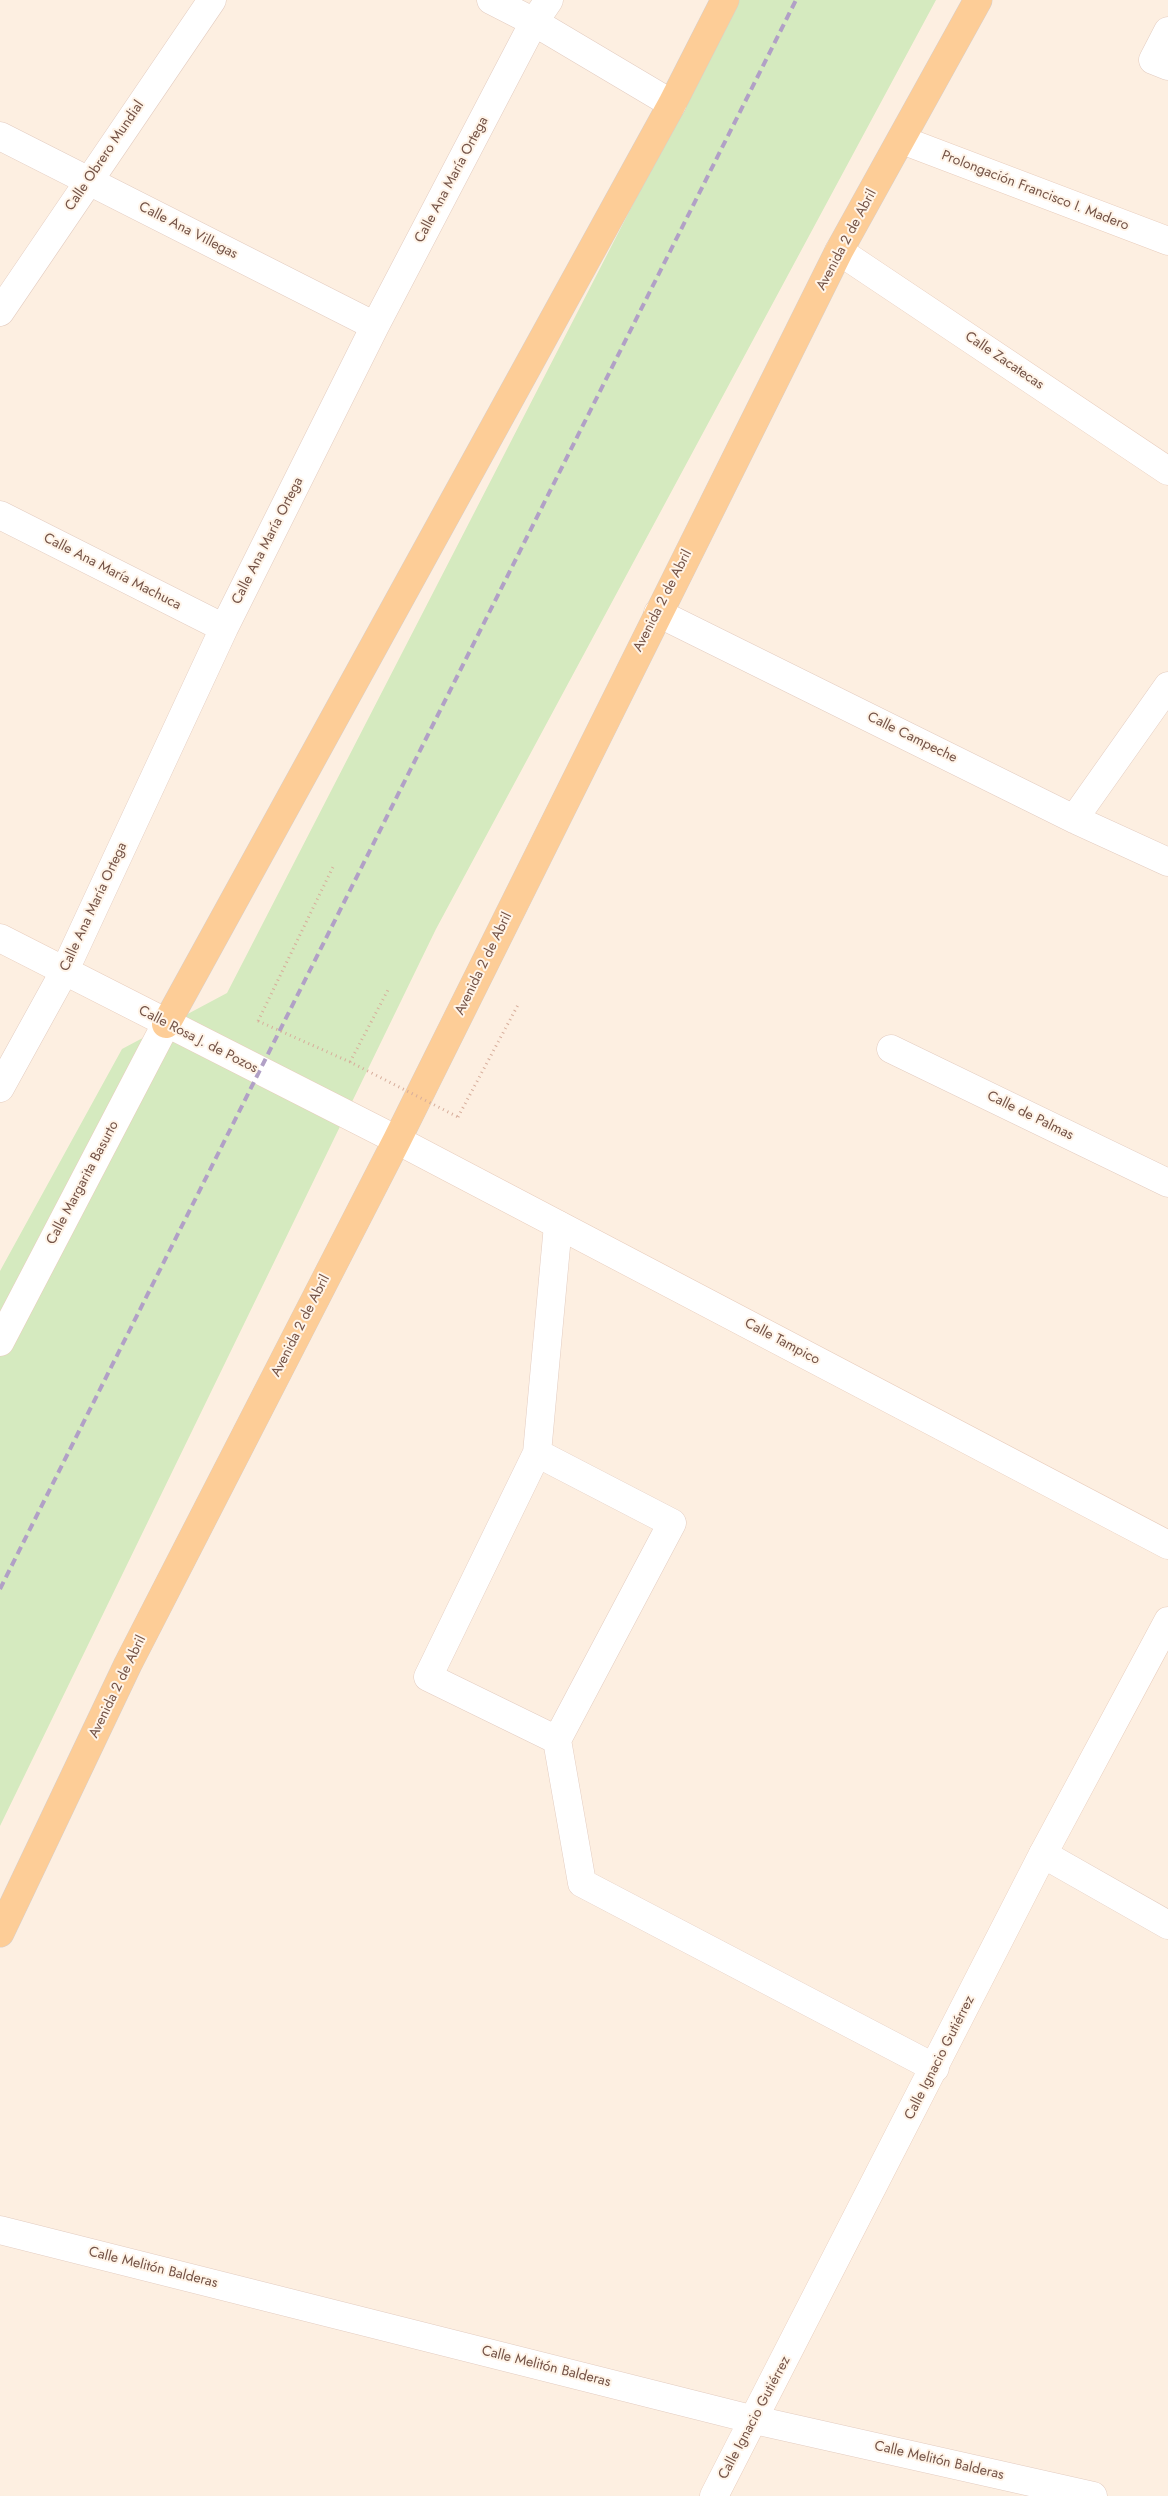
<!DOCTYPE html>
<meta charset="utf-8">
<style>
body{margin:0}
canvas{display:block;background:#fdefe1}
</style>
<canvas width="1168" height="2496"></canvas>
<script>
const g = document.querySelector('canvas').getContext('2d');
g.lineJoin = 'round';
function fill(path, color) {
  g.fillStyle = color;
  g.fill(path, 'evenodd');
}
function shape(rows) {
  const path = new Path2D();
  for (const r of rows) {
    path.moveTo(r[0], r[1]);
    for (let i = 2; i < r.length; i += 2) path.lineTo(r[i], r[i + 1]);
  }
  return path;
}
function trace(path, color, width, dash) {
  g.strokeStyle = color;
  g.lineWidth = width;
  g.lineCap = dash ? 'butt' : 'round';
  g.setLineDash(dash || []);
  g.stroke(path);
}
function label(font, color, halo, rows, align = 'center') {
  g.font = font + ' Jost,sans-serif';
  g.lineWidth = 4;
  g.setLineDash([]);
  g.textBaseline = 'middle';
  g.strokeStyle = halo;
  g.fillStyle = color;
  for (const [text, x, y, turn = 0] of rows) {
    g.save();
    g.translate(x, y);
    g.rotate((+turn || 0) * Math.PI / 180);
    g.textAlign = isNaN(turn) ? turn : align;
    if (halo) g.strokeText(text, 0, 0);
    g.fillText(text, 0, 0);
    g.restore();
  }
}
const green = shape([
 [734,0,936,0,436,929,0,1826,0,1271,122,1049,227,993,664,144]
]);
const path = shape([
 [258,1021,334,865],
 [350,1062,389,988],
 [458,1117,519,1003]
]);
const street = shape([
 [491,0,534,22,672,104],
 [1168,31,1153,60,1168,66],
 [0,136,375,326],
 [0,312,212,0],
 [0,515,224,628],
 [658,613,1074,819,1168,862],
 [1074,819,1168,686],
 [891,1049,1168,1183],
 [0,1088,64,972,224,628,375,326,534,22,549,0],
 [537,1453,672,1523,557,1740,582,1883,935,2068],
 [557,1740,428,1677,537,1453,558,1225],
 [1043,1854,1168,1925],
 [0,2230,755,2420,1093,2496]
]);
const secondary = shape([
 [902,140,1168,241],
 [839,251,1168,471],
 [0,938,397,1140,1168,1545],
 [0,1342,166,1024],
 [714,2496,1043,1854,1168,1621]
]);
const primary = shape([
 [166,1024,672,104,725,0],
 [0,1933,128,1664,397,1140,839,251,978,0]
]);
const rail = shape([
 [0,1589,796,0]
]);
const pathBridge = shape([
 [258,1021,350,1062,458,1117]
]);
const streetNames = [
 ["Calle Obrero Mundial",105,156,-56],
 ["Calle Ana María Ortega",452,180,-62],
 ["Prolongación Francisco I. Madero",1035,191,21],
 ["Calle Ana Villegas",188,231,27],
 ["Avenida 2 de Abril",847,240,-62],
 ["Calle Zacatecas",1004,361,34],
 ["Calle Ana María Ortega",268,541,-63],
 ["Calle Ana María Machuca",112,572,27],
 ["Avenida 2 de Abril",663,601,-63],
 ["Calle Campeche",912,738,26],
 ["Calle Ana María Ortega",94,907,-65],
 ["Avenida 2 de Abril",484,964,-64],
 ["Calle Rosa J. de Pozos",198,1040,27],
 ["Calle de Palmas",1030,1116,26],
 ["Calle Margarita Basurto",83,1183,-62],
 ["Avenida 2 de Abril",301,1326,-63],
 ["Calle Tampico",782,1342,28],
 ["Avenida 2 de Abril",118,1687,-64],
 ["Calle Ignacio Gutiérrez",940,2058,-63],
 ["Calle Melitón Balderas",153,2268,14],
 ["Calle Melitón Balderas",546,2367,14],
 ["Calle Ignacio Gutiérrez",755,2418,-62],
 ["Calle Melitón Balderas",939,2461,13]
];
fill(green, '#d5eabf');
trace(street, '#e3ccc0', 29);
trace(secondary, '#e8cdbd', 29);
trace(primary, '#d8cfcb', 29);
trace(path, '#d7ad9b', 3, [1, 4]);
trace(street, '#fff', 28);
trace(secondary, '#fff', 28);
trace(primary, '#fdcd97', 28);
trace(rail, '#b1a0c6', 4, [8, 5]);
trace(pathBridge, '#d7ad9b', 3, [1, 4]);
label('14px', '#745347', '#fff4e8', streetNames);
</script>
